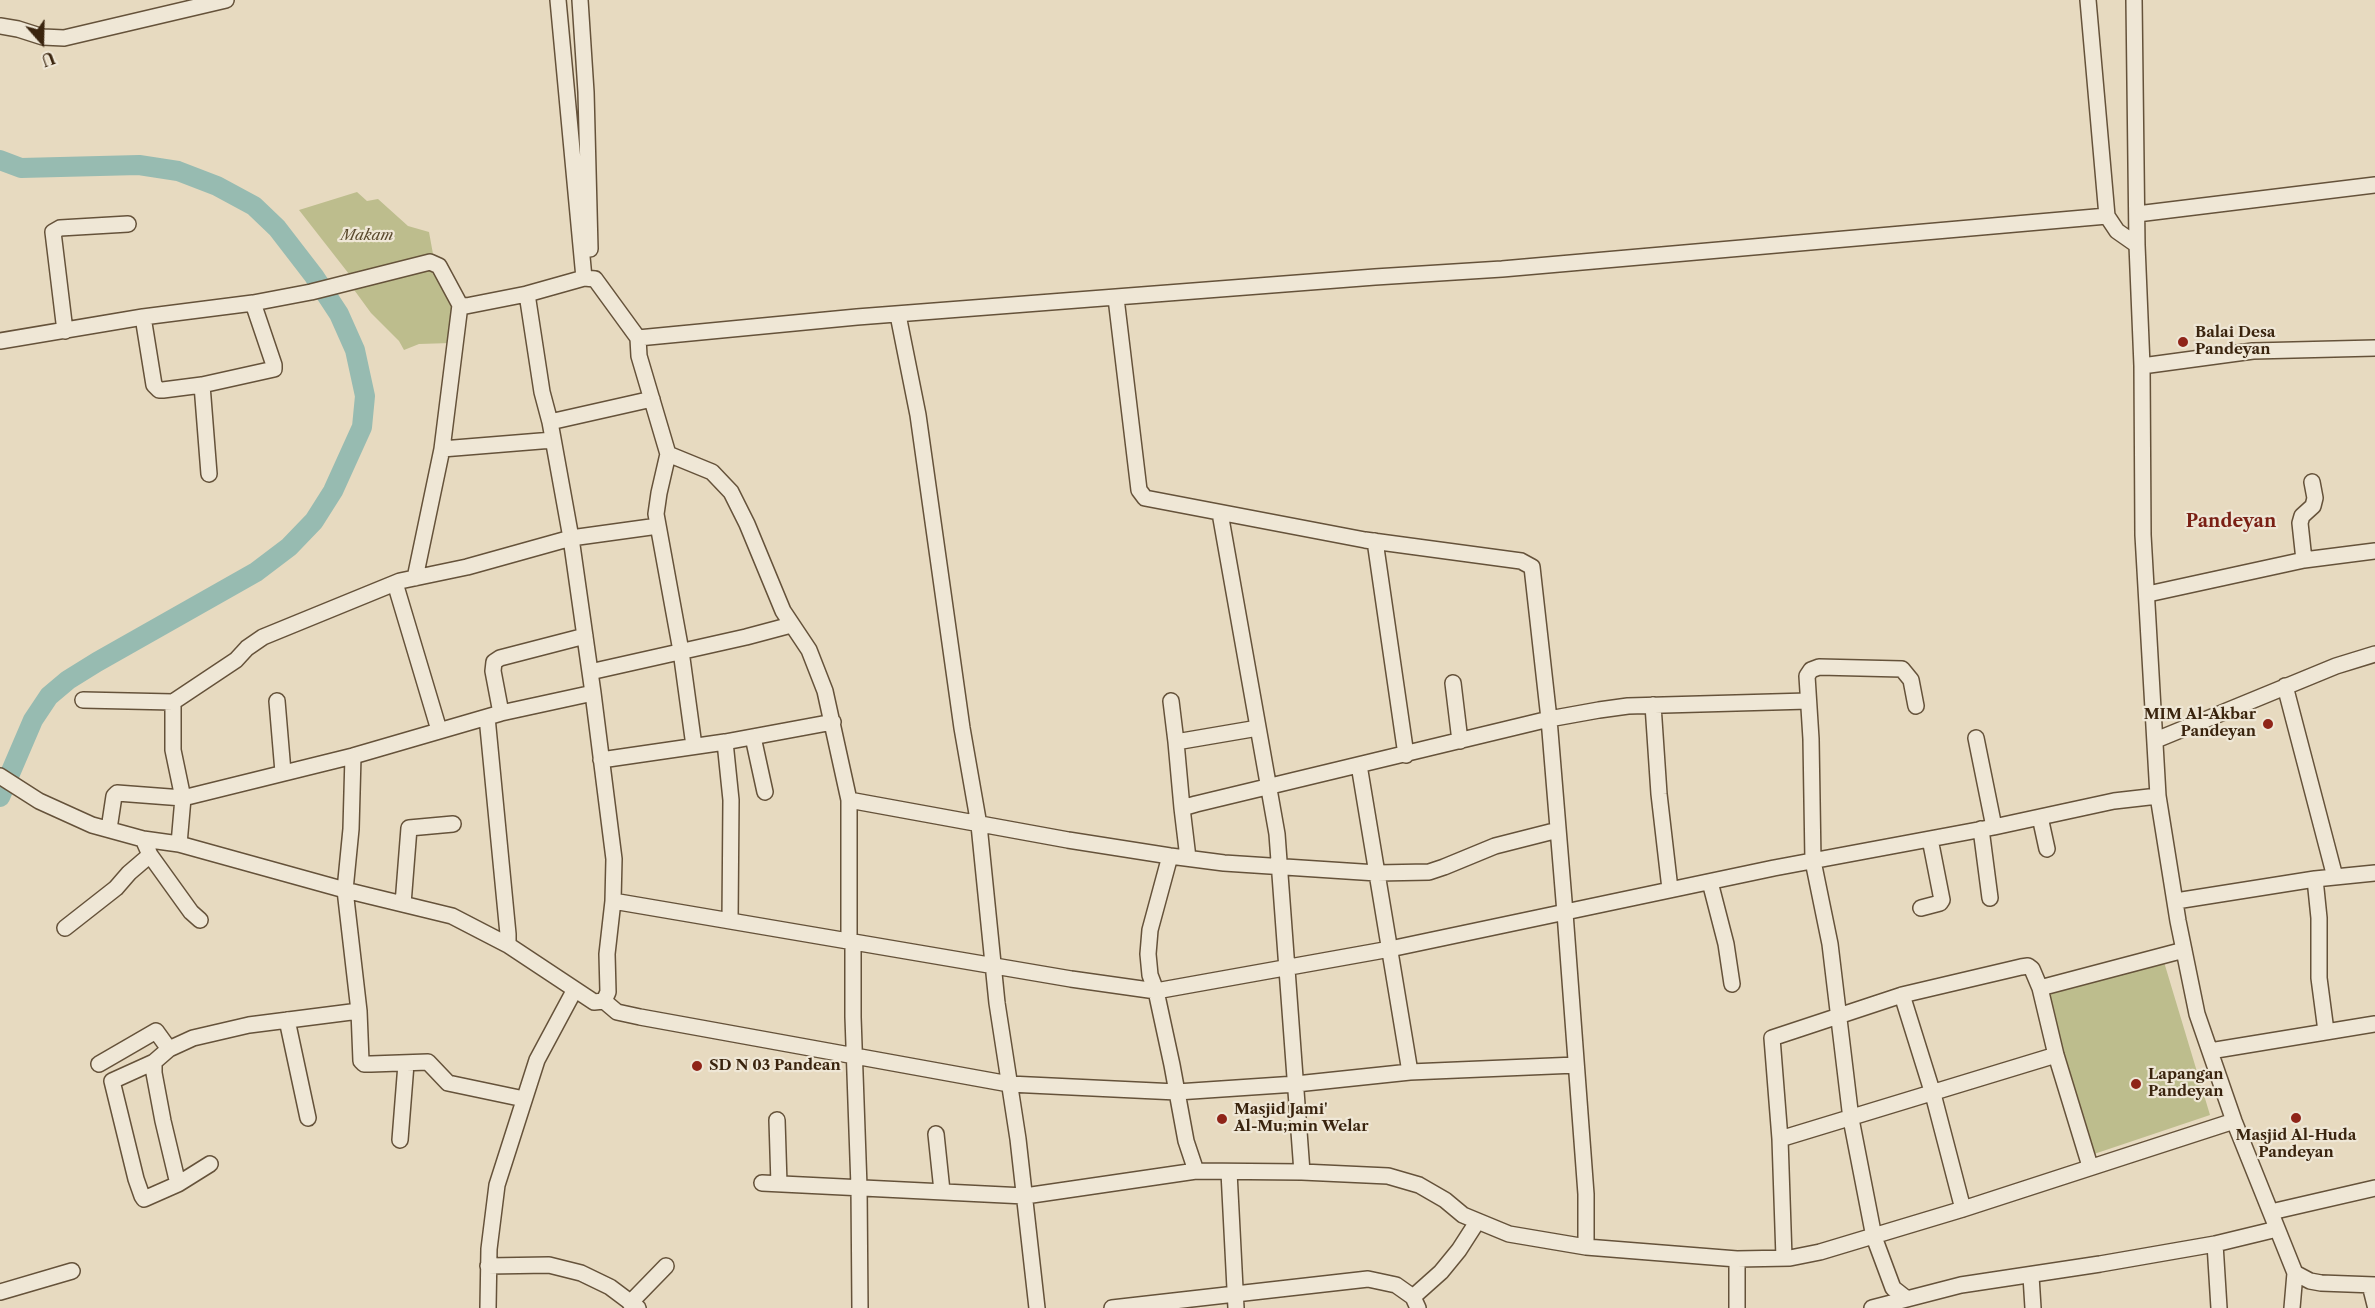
<!DOCTYPE html>
<style>
body{margin:0}
#map{position:relative;width:2375px;height:1308px;overflow:hidden;background:#e7dac0;font-family:"Libre Caslon Text",serif}
canvas{display:block}
.north{position:absolute;left:12px;top:12px;width:60px;height:60px;-webkit-text-stroke:4px #efe7d6;paint-order:stroke;rotate:160deg;font-size:16px;font-weight:700;line-height:24px;text-align:center;color:#3a240e}
.north::after{content:'';display:block;margin:auto;width:21px;height:27px;background:#3a240e;clip-path:polygon(50% 0,100% 100%,50% 72%,0 100%)}
</style>
<div id="map">
<canvas width="2375" height="1308"></canvas>
<div class="north">U</div>
</div>
<script>
const g = document.querySelector('canvas').getContext('2d');
g.lineJoin = 'round';
function fill(path, color) {
  g.fillStyle = color;
  g.fill(path, 'evenodd');
}
function shape(rows) {
  const path = new Path2D();
  for (const r of rows) {
    path.moveTo(r[0], r[1]);
    for (let i = 2; i < r.length; i += 2) path.lineTo(r[i], r[i + 1]);
  }
  return path;
}
function trace(path, color, width, dash) {
  g.strokeStyle = color;
  g.lineWidth = width;
  g.lineCap = dash ? 'butt' : 'round';
  g.setLineDash(dash || []);
  g.stroke(path);
}
function label(font, color, halo, rows, align = 'center') {
  g.font = font + ' "Libre Caslon Text",serif';
  g.lineWidth = 4.5;
  g.setLineDash([]);
  g.textBaseline = 'middle';
  g.strokeStyle = halo;
  g.fillStyle = color;
  for (const [text, x, y, turn = 0] of rows) {
    g.save();
    g.translate(x, y);
    g.rotate((+turn || 0) * Math.PI / 180);
    g.textAlign = isNaN(turn) ? turn : align;
    if (halo) g.strokeText(text, 0, 0);
    g.fillText(text, 0, 0);
    g.restore();
  }
}
const green = shape([
 [357,192,367,201,378,199,408,226,429,232,433,254,367,273,359,271,349,274,299,210],
 [420,270,435,271,455,308,451,343,419,344,404,350,399,341,371,313,352,287],
 [2164,962,2210,1115,2094,1154,2062,1052,2048,993]
]);
const river = shape([
 [0,160,21,168,139,165,178,171,217,186,254,206,277,228,314,276,339,314,355,350,365,396,362,427,333,491,314,521,289,547,256,572,97,662,68,680,49,696,33,720,0,797]
]);
const minor = shape([
 [558,0,584,278],
 [580,0,586,92,590,249],
 [2088,0,2107,216,2117,231,2137,245,2142,366,2143,535,2158,796,2178,921,2197,1014,2234,1121,2295,1273,2310,1281,2321,1283,2375,1285],
 [2134,0,2137,245],
 [0,26,18,29,43,37,64,38,226,0],
 [2137,214,2375,185],
 [1116,298,1139,490,1145,498,1365,540,1521,561,1532,567,1549,719,1565,913,1586,1194,1586,1247,1737,1259,1790,1258,1820,1252,1963,1209,2234,1121],
 [898,315,918,415,962,728,979,825,997,1003,1018,1139,1037,1308],
 [143,317,154,385,159,390,163,390,202,385,274,369,274,365,253,303],
 [65,331,53,232,60,228,128,224],
 [638,338,857,317,1375,277,1502,269,2107,216],
 [0,341,143,317,253,303,311,292,430,262,439,266,460,305,466,306,527,294],
 [2142,366,2253,351,2375,348],
 [202,385,209,474],
 [550,422,652,399],
 [442,449,553,440],
 [668,454,712,472,731,492,747,524,783,611,809,650,825,691,849,800,849,941],
 [1220,513,1277,834,1302,1172],
 [1375,541,1406,755],
 [2304,560,2300,523,2302,516,2313,506,2315,498,2312,482],
 [415,578,442,449,460,305],
 [395,583,439,730],
 [2148,594,2304,560,2375,551],
 [590,672,746,637,791,625],
 [1453,683,1460,741],
 [2285,686,2335,877],
 [83,700,173,702],
 [277,701,283,772],
 [1171,701,1176,742],
 [1653,705,1659,794,1670,889],
 [501,713,493,671,494,662,500,658,585,636],
 [487,717,508,934,508,945],
 [753,737,765,792],
 [1976,738,1994,827],
 [2156,740,2336,666,2375,654],
 [725,742,731,800,730,921],
 [353,756,351,829,345,890,359,1011,361,1061,364,1064,371,1064,428,1062,448,1083,524,1099],
 [601,760,725,742,833,722],
 [1359,765,1410,1072],
 [0,776,39,801,92,825,143,839,179,844,345,890,452,916,508,945,594,1002,604,1001],
 [849,800,1068,840,1170,856,1224,863,1377,873,1429,872,1444,867,1495,846,1558,830],
 [1182,808,1176,742,1258,728],
 [2040,817,2047,849],
 [109,829,114,796,117,793,183,798,173,750,173,702,236,660,247,648,263,637,400,581,467,567,571,538,658,526],
 [1981,829,1990,898],
 [179,844,183,798,353,756,501,713,593,693],
 [150,855,191,912,200,920],
 [1170,856,1150,930,1148,954,1150,975,1156,991,1172,1065,1186,1141,1196,1171],
 [1188,858,1182,808,1196,804,1549,719,1599,710,1628,706,1808,701],
 [2315,879,2319,918,2319,978,2326,1031],
 [1710,882,1726,944,1732,984],
 [613,901,1071,979,1156,991,1390,949,1774,868,1994,827,2114,801,2158,796],
 [2176,901,2315,879,2375,873],
 [403,904,409,828,453,824],
 [1921,908,1940,903,1942,900,1930,839],
 [65,928,116,888,129,873,150,855,143,839],
 [853,942,853,1017,859,1187,860,1308],
 [1902,995,1933,1094,1963,1209],
 [604,1001,608,992,607,954,613,901,614,859,593,693,571,538,550,422,542,392,527,294,584,278,595,279,638,338,639,356,668,454,659,493,656,514,681,651,694,746],
 [604,1001,617,1012,640,1017,1009,1084,1177,1092,1296,1084,1410,1072,1576,1065],
 [287,1020,308,1118],
 [2210,1051,2375,1024],
 [154,1062,154,1073,163,1121,178,1184,144,1199,142,1196,136,1179,112,1081,154,1062,169,1049,193,1038,249,1025,359,1011],
 [99,1064,156,1031,169,1049],
 [777,1120,779,1184],
 [936,1134,942,1191],
 [1780,1139,2056,1055],
 [400,1140,406,1064],
 [2090,1166,2056,1055,2040,988,2184,950],
 [1229,1172,1236,1308],
 [762,1183,1025,1196,1196,1171,1302,1172,1388,1176,1419,1185,1445,1200,1463,1215,1509,1234,1586,1247],
 [178,1184,210,1164],
 [2271,1212,2375,1188],
 [2215,1244,2219,1308],
 [1784,1258,1780,1139,1772,1038,1902,995,2021,967,2028,966,2032,969,2040,988],
 [1737,1259,1737,1308],
 [488,1266,549,1265,581,1273,610,1287,638,1308],
 [2031,1276,2033,1308],
 [2370,1285,2375,1305],
 [0,1292,72,1271],
 [1413,1297,1441,1272,1459,1250,1477,1222],
 [1907,1299,1893,1288,1874,1237,1851,1119,1830,944,1813,861,1811,739,1807,676,1811,670,1819,667,1902,669,1911,680,1916,706],
 [630,1303,666,1266],
 [488,1308,489,1249,497,1185,537,1060,574,991],
 [1112,1308,1368,1279,1396,1285,1413,1297,1418,1308],
 [1872,1308,1961,1285,2100,1264,2215,1244,2277,1229],
 [2292,1308,2295,1273]
]);
const markers = [
 [2183,342,6,"#8f2418"],
 [2268,724,6,"#8f2418"],
 [697,1066,6,"#8f2418"],
 [2136,1084,6,"#8f2418"],
 [2296,1118,6,"#8f2418"],
 [1222,1119,6,"#8f2418"]
];
const parkNames = [
 ["Makam",367,236]
];
const poiNames = [
 ["Balai Desa",2195,333],
 ["Pandeyan",2195,350],
 ["MIM Al-Akbar",2256,715,"right"],
 ["Pandeyan",2256,732,"right"],
 ["SD N 03 Pandean",709,1066],
 ["Lapangan",2148,1075],
 ["Pandeyan",2148,1092],
 ["Masjid Jami'",1234,1110],
 ["Al-Mu;min Welar",1234,1127],
 ["Masjid Al-Huda",2296,1136,"center"],
 ["Pandeyan",2296,1153,"center"]
];
const quarterNames = [
 ["Pandeyan",2231,522]
];
fill(green, '#bdbd8d');
trace(river, '#97bbb1', 20);
trace(minor, '#65523a', 18);
trace(minor, '#efe7d6', 15);
for (const [x, y, r, color] of markers) {
  const dot = new Path2D();
  dot.arc(x, y, r, 0, 2 * Math.PI);
  g.fillStyle = color;
  g.fill(dot);
  trace(dot, '#efe7d6', 2);
}
label('italic 15px', '#5b4a2e', '#efe7d6', parkNames);
label('bold 15px', '#3a240e', '#efe7d6', poiNames, 'left');
label('bold 18px', '#7a1f14', '#efe7d6', quarterNames);
</script>
